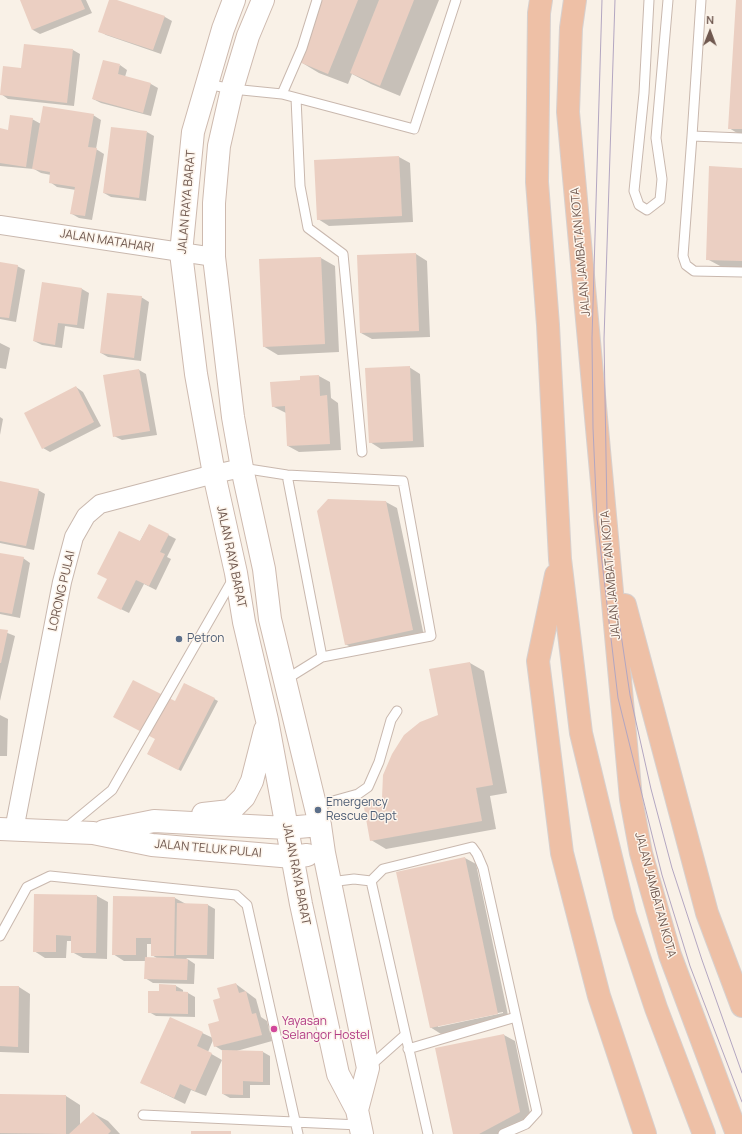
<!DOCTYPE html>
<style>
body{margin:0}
#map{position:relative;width:742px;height:1134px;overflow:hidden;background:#f9f1e7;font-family:Manrope,sans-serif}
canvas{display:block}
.north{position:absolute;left:690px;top:12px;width:40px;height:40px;-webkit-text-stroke:3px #fdf5ec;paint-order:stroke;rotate:1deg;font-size:11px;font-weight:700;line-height:16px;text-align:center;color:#6f584f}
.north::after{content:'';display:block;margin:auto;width:14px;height:18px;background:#6f584f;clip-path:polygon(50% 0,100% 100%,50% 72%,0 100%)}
</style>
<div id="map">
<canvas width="742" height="1134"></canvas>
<div class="north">N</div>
</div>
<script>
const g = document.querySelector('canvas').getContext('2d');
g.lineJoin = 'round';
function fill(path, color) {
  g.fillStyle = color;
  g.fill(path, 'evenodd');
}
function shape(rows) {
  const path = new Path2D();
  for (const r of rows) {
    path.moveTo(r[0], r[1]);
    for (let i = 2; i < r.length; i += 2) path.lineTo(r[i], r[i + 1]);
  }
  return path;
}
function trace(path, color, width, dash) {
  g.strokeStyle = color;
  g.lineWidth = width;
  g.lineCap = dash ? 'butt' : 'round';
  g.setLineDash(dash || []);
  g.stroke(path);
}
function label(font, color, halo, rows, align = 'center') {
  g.font = font + ' Manrope,sans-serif';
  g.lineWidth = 3;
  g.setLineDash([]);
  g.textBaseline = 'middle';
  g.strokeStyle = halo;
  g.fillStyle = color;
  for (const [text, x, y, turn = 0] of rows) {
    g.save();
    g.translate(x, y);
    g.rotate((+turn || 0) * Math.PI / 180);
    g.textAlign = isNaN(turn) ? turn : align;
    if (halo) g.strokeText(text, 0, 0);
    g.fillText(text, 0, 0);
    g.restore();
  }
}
const shadow = shape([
 [21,0,86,0,92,13,40,34,33,30],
 [110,0,165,17,172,21,161,54,106,35,99,31],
 [323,0,439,0,400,96,371,84,352,74,348,84,319,73,299,61],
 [737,0,742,0,742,136,729,128],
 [73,50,80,54,74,106,8,99,1,94,22,69],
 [120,65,127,70,125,77,151,84,158,88,151,116,101,103,93,99],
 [93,115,101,120,96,149,104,154,92,220,79,218,72,214,76,190,57,187,50,182,51,175,41,173,34,169,0,166,0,129,9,131,32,119,41,124],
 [147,132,154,136,146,201,111,197,104,193],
 [399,157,410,163,413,222,329,226,318,219],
 [742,169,742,268,722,267,707,259],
 [416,254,427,261,430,337,372,339,361,333],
 [321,258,335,266,339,352,278,355,263,346],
 [0,263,17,266,25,270,16,322,0,319],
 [43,283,82,289,89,293,84,329,65,326,62,348,42,345,34,341],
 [141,297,149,302,141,361,108,357,101,353],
 [0,343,10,348,6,369,0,368],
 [409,367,420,374,424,447,381,449,370,442],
 [139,370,146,374,157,435,122,440,114,436],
 [319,376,330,382,331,398,338,403,341,450,299,452,288,446,286,413,272,406,301,381],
 [76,387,83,392,101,426,50,452,43,448],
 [0,417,3,419,0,435],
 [0,488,38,490,45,494,34,550,0,543],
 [386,502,397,508,424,636,357,650,345,644],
 [149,525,176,539,167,557,171,559,156,590,144,584,129,613,106,602],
 [0,554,23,558,30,563,20,618,0,614],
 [0,630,15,636,0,701],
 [470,663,484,671,507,793,490,796,496,829,386,849,371,840,439,715],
 [185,684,218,701,181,771,148,754],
 [0,715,8,719,7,756,0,756],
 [465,858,476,864,509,1020,441,1034,430,1027],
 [503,1012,503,1013,438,1027,438,1025],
 [97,896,108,902,107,959,83,958,72,952,72,941,67,941,66,958,45,958,34,951],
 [114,897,175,898,186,904,208,905,215,909,214,959,186,958,195,964,194,984,153,983,145,978,146,961,124,961,113,954],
 [147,944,152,944,152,955,158,959,147,958],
 [236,984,256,999,261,1017,267,1021,272,1041,233,1052,263,1052,270,1056,270,1085,250,1085,250,1098,230,1098,223,1094,223,1051,215,1046,213,1040,208,1052,222,1060,206,1096,191,1090,185,1104,142,1083,170,1018,213,1038,220,1022,221,999],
 [176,986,183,990,183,993,188,993,195,997,195,1017,156,1016,149,1012,160,992],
 [0,987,19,987,30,994,29,1053,0,1052],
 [504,1035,515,1041,531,1118,501,1134,454,1134],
 [0,1095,66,1096,80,1105,80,1125,93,1113,108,1121,120,1134,0,1134]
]);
const building = shape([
 [20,0,81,0,85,9,32,30],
 [109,0,117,0,165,16,153,50,98,32],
 [322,0,358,0,328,74,297,61],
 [379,0,414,0,380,86,350,73],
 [736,0,742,0,742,129,728,129],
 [24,44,73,49,67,103,0,95,3,66,21,68],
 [103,60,120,64,118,74,151,83,143,113,92,99],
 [43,106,94,114,88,147,97,148,85,216,70,214,75,187,49,183,50,172,32,169],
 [10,115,33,118,26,167,0,163,0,128,8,130],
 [111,127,147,131,139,198,103,193],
 [399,156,402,216,317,220,314,160],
 [709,166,742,168,742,261,706,260],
 [416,253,419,331,360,333,357,255],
 [321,257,325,344,263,347,259,259],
 [0,262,18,265,9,318,0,317],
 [42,282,82,288,77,325,58,323,55,345,33,341],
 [107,293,142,296,134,358,100,353],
 [410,366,413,441,369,443,365,368],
 [139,369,150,431,113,437,103,375],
 [319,375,320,396,327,395,330,444,287,446,285,406,272,407,270,382,300,380,300,376],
 [76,386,94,422,42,449,24,413],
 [0,481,39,489,26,546,0,541],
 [328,499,386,501,413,630,345,645,317,511],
 [149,524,169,534,160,552,165,554,149,586,136,580,121,610,97,598,107,579,97,574,119,531,140,541],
 [0,553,24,557,12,614,0,612],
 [0,629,8,630,1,663,0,663],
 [470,662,493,785,476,788,482,821,370,841,363,802,382,798,383,775,392,754,404,735,420,722,438,715,429,669],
 [133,680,175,701,184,683,215,698,178,770,147,754,155,739,113,717],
 [465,857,498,1014,430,1028,396,872],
 [34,894,97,895,96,953,71,953,71,936,56,935,56,952,33,952],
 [113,896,175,897,174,956,151,956,151,938,136,938,136,955,112,955],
 [177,903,208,904,207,955,176,955],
 [145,957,188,959,187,980,144,979],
 [236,983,239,993,246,991,252,1014,256,1013,262,1035,214,1047,208,1024,219,1021,213,1000,220,998,217,988],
 [159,984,176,985,176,991,188,992,188,1014,148,1013,148,991,159,991],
 [0,986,19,986,18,1047,0,1046],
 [170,1017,203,1032,197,1046,212,1053,195,1091,180,1084,174,1098,140,1083],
 [504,1034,520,1112,479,1134,453,1134,435,1048],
 [222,1050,263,1051,263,1082,243,1081,243,1095,222,1094],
 [0,1094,66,1095,66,1134,0,1133],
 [93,1112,111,1131,108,1134,69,1134],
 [191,1131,231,1131,231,1134,191,1134]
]);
const service = shape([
 [317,0,302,48,282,94,414,129,456,0],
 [649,0,644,93,634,191,639,205,647,210,660,200,662,179,656,138,668,0],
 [701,0,692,136,742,138],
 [207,84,232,89,282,94],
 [296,98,300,186,308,228,343,254,362,452],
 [692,136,683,256,686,265,694,271,742,272],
 [242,468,287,475,403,481,431,636,322,657,285,680],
 [287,475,322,657],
 [315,806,358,794,368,787,379,762,391,720,397,711],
 [66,828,112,790,233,579],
 [371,881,383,869,472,847,477,854,483,868,537,1112,526,1124,503,1134],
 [371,881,428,1134],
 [330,882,354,879,371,881],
 [0,936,27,887,50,876,236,895,247,905,298,1134],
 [408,1049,516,1017],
 [369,1067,405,1035],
 [143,1115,359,1125]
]);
const minor = shape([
 [0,225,214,257],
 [14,830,62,582,74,537,86,516,100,504,214,474,242,468]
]);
const secondary = shape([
 [234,0,223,29,193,132,181,253,196,374,214,474,236,573,244,622,267,720,301,904,338,1074,357,1110,362,1134],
 [263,0,248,36,232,89,219,146,214,203,214,257,233,417,242,468,264,569,270,619,320,825,324,853,368,1068,357,1110],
 [203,814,230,811,244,797,252,781,265,730],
 [0,829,93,833,152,845,293,857,307,855],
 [104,831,154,821,287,828,320,825]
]);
const trunk = shape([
 [541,0,539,13,537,182,548,325,560,559,581,733,625,915,656,1008,704,1134],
 [575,0,571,28,568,112,631,799,641,853,670,955,737,1134],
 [556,575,538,661,562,853,599,996,645,1134],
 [625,605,707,913,742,1006]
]);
const tram = shape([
 [602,0,592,338,593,428,597,519,618,698,662,875,690,966,742,1102],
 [615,0,604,339,607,512,617,607,630,695,651,789,672,868,702,960,742,1073]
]);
const markers = [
 [179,639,4,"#5c6f8a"],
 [318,810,4,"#5c6f8a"],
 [274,1029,4,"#d1479c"]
];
const streetNames = [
 ["JALAN RAYA BARAT",187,202,-85],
 ["JALAN MATAHARI",107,241,9],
 ["JALAN JAMBATAN KOTA",581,252,-95],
 ["JALAN RAYA BARAT",231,557,78],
 ["JALAN JAMBATAN KOTA",611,575,-95],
 ["LORONG PULAI",62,591,-77],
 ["JALAN TELUK PULAI",208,849,5],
 ["JALAN RAYA BARAT",296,874,79],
 ["JALAN JAMBATAN KOTA",655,895,75]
];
const serviceNames = [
 ["Petron",187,639],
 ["Emergency",326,803],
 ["Rescue Dept",326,817]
];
const hotelNames = [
 ["Yayasan",282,1022],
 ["Selangor Hostel",282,1036]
];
fill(shadow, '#0003');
fill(building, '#ebcfc2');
trace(service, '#c9b8ae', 11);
trace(minor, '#c9b8ae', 20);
trace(secondary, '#cebaaf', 24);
trace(trunk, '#d7d0ce', 24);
trace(service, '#fff', 9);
trace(minor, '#fff', 18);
trace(secondary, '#fff', 22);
trace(trunk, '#eec0a6', 22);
trace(tram, '#b3a6c1', 1);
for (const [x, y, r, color] of markers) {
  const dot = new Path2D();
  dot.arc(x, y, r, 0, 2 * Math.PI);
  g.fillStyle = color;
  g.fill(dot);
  trace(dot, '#fdf5ec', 1.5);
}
label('12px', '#6f584f', '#fdf5ec', streetNames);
label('12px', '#4e5e75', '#fdf5ec', serviceNames, 'left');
label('12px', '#b23c85', '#fdf5ec', hotelNames, 'left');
</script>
